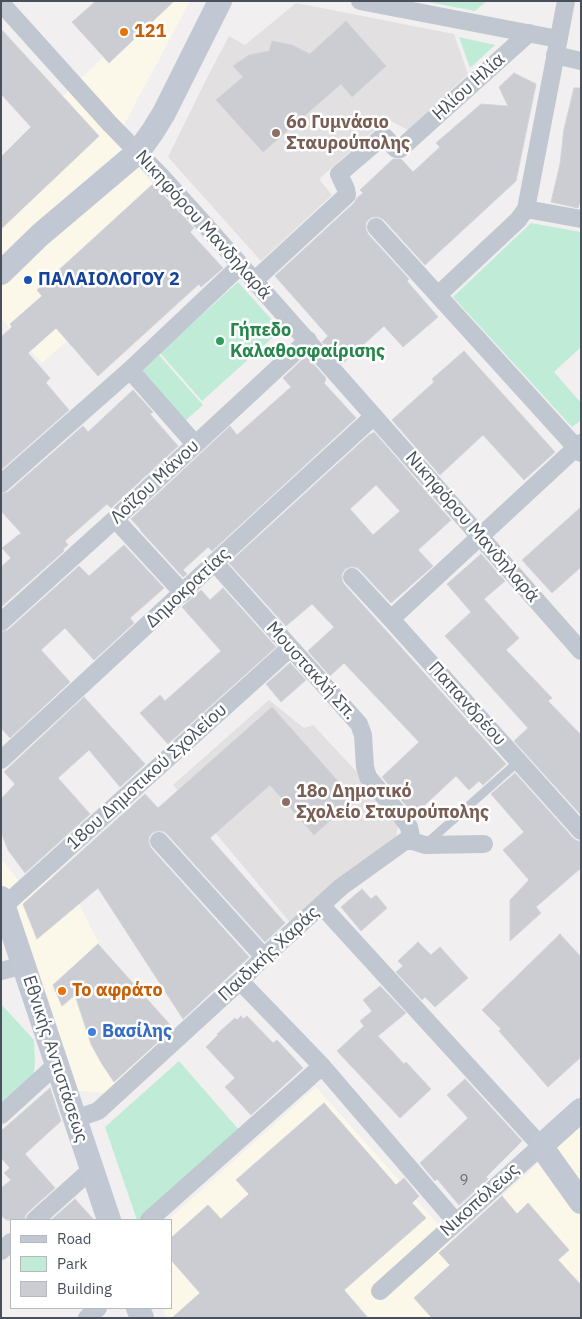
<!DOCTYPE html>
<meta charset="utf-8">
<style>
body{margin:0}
#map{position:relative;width:582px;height:1319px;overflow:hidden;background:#f1efef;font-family:"IBM Plex Sans",sans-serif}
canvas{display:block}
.frame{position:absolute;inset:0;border:2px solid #48505b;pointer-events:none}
.legend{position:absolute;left:10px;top:1219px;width:162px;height:90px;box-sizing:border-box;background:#fff;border:1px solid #b6b9bd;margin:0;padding:6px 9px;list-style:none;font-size:15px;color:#48505b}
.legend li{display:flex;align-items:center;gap:10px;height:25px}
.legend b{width:25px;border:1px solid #b6b9bd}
</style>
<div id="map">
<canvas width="582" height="1319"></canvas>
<div class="frame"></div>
<ul class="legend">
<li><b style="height:6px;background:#c1c8d4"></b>Road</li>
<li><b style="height:14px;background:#c0ecd7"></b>Park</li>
<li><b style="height:14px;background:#cccdd3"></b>Building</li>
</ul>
</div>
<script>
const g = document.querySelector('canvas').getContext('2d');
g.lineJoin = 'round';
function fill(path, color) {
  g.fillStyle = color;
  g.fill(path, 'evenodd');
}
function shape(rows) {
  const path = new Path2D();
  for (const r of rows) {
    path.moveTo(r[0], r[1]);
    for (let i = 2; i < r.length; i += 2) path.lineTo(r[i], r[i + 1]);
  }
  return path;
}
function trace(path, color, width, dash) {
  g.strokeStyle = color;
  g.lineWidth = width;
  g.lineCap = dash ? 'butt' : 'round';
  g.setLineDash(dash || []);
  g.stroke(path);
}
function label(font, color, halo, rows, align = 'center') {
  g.font = font + ' "IBM Plex Sans",sans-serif';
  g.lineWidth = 5;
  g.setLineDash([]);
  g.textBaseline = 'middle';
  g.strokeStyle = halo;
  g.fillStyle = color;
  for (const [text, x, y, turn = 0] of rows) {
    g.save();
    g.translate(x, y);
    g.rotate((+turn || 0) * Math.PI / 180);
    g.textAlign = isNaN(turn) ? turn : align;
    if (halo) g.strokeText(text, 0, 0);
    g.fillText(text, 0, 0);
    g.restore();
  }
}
const commercial = shape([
 [96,1,190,1,115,142,194,228,42,363,1,318,1,157,103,57,72,22],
 [1,858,29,894,58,871,76,897,108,962,173,1027,107,1093,78,1091,20,925,1,941],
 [316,1087,452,1240,581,1125,581,1318,166,1318,163,1308,171,1308,171,1220,168,1220]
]);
const education = shape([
 [296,3,454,34,468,74,408,130,387,119,319,179,332,195,261,261,168,157,207,78,229,36,245,45],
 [269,700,304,728,313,725,400,818,396,836,293,926,213,830,173,785]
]);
const green = shape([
 [423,1,487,1,475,11],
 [459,37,495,45,470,68],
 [531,223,581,232,581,347,554,372,581,403,581,420,572,427,453,297],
 [238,282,281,330,202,401,160,353],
 [159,355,203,405,186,420,181,419,139,372],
 [1,1004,34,1040,35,1065,33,1077,1,1104],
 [179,1061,240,1131,140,1220,137,1220,105,1127]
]);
const building = shape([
 [96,1,174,1,109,63,72,22,96,1],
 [346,21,386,66,352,97,341,84,263,152,216,100,243,77,233,66,249,55,269,51,272,41,292,45,310,54,346,21],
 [1,29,99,136,1,229,1,157,31,127,1,94,1,29],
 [514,73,536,84,516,181,425,265,384,220,379,217,373,217,369,219,366,223,366,229,368,234,409,279,407,281,438,317,403,347,384,326,342,364,322,342,328,336,275,276,354,203,357,198,363,193,360,190,393,159,401,159,413,172,440,147,436,143,481,104,508,106,499,87,514,73],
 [574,88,581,88,581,199,578,208,551,202,560,164,564,129,574,88],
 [153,184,194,228,190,232,223,268,201,287,199,284,98,376,56,328,28,353,50,378,46,383,69,410,1,470,1,337,12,327,10,324,42,296,37,290,153,184],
 [464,351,555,452,524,480,483,435,440,475,392,420,434,382,432,379,464,351],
 [306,356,326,378,325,379,326,380,324,383,356,418,212,551,208,547,183,570,187,574,183,577,140,530,141,530,131,519,230,426,237,435,291,387,283,378,306,356],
 [133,390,153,412,150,414,178,446,111,508,107,504,65,541,68,545,63,549,64,551,1,607,1,567,11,558,2,548,21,533,1,511,1,494,8,492,83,426,88,432,133,390],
 [374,432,451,520,418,550,433,566,391,603,360,570,356,567,350,567,345,569,342,574,342,580,344,584,506,764,483,785,479,781,469,790,456,776,414,815,382,777,419,742,344,663,330,676,308,651,334,627,312,604,286,626,229,563,370,434,371,434,374,432],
 [376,485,400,511,373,535,350,509,376,485],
 [581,507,581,567,552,593,522,560,581,507],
 [124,545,164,588,130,618,134,623,94,660,65,628,41,650,70,682,10,738,1,728,1,632,8,630,79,566,89,576,124,545],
 [481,554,505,581,484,599,519,638,506,650,552,698,548,701,581,735,581,815,514,741,528,728,445,636,471,612,447,584,481,554],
 [223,588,276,647,168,744,140,713,160,695,165,701,221,651,182,607,201,590,210,600,223,588],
 [290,663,306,680,281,702,266,684,290,663],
 [84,697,145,764,120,787,89,750,58,778,90,814,25,873,8,850,1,832,1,799,15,784,4,772,84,697],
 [272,707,354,799,314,835,270,785,210,838,285,923,265,942,167,834,163,831,157,831,152,833,149,837,149,843,151,848,249,957,183,1019,98,888,37,939,23,904,145,794,158,808,272,707],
 [515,773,573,838,577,841,581,841,581,868,536,907,541,913,510,941,510,900,529,880,503,850,524,832,491,794,515,773],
 [362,889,371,899,376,895,387,908,361,931,341,907,362,889],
 [560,934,581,957,581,1057,548,1087,499,1031,501,1029,482,1010,560,934],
 [418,942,431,955,440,947,468,978,435,1007,425,997,422,1000,396,972,403,966,398,961,418,942],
 [98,944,173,1028,114,1082,102,1064,91,1044,75,995,62,1006,53,985,98,944],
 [380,986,406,1013,378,1036,404,1064,406,1062,431,1089,400,1118,337,1051,364,1026,360,1021,372,1011,363,1000,380,986],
 [241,1016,243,1019,247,1016,273,1043,277,1040,303,1068,251,1115,225,1087,235,1078,206,1047,218,1035,217,1034,235,1018,237,1020,241,1016],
 [465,1079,522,1141,486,1177,488,1179,459,1205,437,1179,435,1181,420,1163,468,1118,447,1095,465,1079],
 [50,1088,61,1121,25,1154,55,1188,28,1212,25,1216,25,1220,6,1220,1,1215,1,1188,11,1180,4,1173,10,1168,1,1158,1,1131,50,1088],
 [324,1103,396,1185,404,1178,419,1196,412,1203,426,1218,344,1290,368,1318,172,1318,200,1293,171,1260,171,1238,208,1205,221,1219,249,1194,236,1180,324,1103],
 [502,1196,517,1214,528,1203,569,1250,558,1260,581,1285,581,1318,432,1318,414,1298,450,1265,439,1253,502,1196],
 [75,1199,94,1220,51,1220,75,1199]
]);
const lane = shape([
 [427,843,519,761]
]);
const street = shape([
 [360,1,558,39],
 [1,3,110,124,161,176,206,226,581,651],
 [555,55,581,61],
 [526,209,581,219],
 [376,227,581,453],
 [255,280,347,195,346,189,339,174,381,138,385,137,396,149,400,149,529,33],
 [438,295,518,220,526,209,566,1],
 [130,370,195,444],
 [1,484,130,370,241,265],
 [115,519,183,593],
 [215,563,359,724,363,735,365,767,368,777,405,821,409,827,412,841],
 [352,577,391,619,581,831],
 [391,619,581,443],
 [1,622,115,519,308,340],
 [1,760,280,502,374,416],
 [159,841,264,957],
 [321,905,541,1146,380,1291],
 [4,906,290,648],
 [1,971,24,965],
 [240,981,322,1066,456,1222],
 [1,1115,57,1064],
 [75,1119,98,1111,240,981,264,957,341,887,405,841,412,841,425,845,484,844],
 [35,1220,92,1169],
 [149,1220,322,1066],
 [1,1251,11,1242],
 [87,1318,98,1308]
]);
const secondary = shape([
 [1,273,40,235,138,152,153,131,164,113,220,1],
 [1,898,109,1220],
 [581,1110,541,1146,581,1202],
 [138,1308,142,1318]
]);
const markers = [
 [124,32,5,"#e8710a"],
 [276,133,5,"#8d6e63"],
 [28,280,5,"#1a4fb4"],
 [220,341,5,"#2e9e5b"],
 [286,802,5,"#8d6e63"],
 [62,991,5,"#e8710a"],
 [92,1032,5,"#3f7fe0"]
];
const numberNames = [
 ["9",464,1181]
];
const foodNames = [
 ["121",134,32],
 ["Το αφράτο",72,991]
];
const streetNames = [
 ["Ηλίου Ηλία",469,87,-42],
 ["Νικηφόρου Μανδηλαρά",203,225,48],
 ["Λοΐζου Μάνου",155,482,-43],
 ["Νικηφόρου Μανδηλαρά",472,527,49],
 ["Δημοκρατίας",188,588,-43],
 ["Μουστακλή Σπ.",311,671,48],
 ["Παπανδρέου",467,704,48],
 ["18ου Δημοτικού Σχολείου",147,777,-42],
 ["Παιδικής Χαράς",269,954,-43],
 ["Εθνικής Αντιστάσεως",55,1059,72],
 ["Νικοπόλεως",480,1200,-42]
];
const educationNames = [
 ["6ο Γυμνάσιο",286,123],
 ["Σταυρούπολης",286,144],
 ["18ο Δημοτικό",296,792],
 ["Σχολείο Σταυρούπολης",296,813]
];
const transitNames = [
 ["ΠΑΛΑΙΟΛΟΓΟΥ 2",38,280]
];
const leisureNames = [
 ["Γήπεδο",230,331],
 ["Καλαθοσφαίρισης",230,352]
];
const shopNames = [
 ["Βασίλης",102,1032]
];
fill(commercial, '#fbf8e9');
fill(education, '#e2e0e0');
fill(green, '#c0ecd7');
fill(building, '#cccdd3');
trace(building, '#d3d4da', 1);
trace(lane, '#c0c7d0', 9);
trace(street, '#c0c7d0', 18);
trace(secondary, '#c1c8d4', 24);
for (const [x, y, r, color] of markers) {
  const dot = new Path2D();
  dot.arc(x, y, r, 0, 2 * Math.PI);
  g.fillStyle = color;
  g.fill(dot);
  trace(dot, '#fff', 2);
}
label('15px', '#696f79', null, numberNames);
label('bold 18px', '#c56008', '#fff', foodNames, 'left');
label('18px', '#48505b', '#fff', streetNames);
label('bold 18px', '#785e54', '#fff', educationNames, 'left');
label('bold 18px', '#164399', '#fff', transitNames, 'left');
label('bold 18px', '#27864d', '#fff', leisureNames, 'left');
label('bold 18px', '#366cbe', '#fff', shopNames, 'left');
</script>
